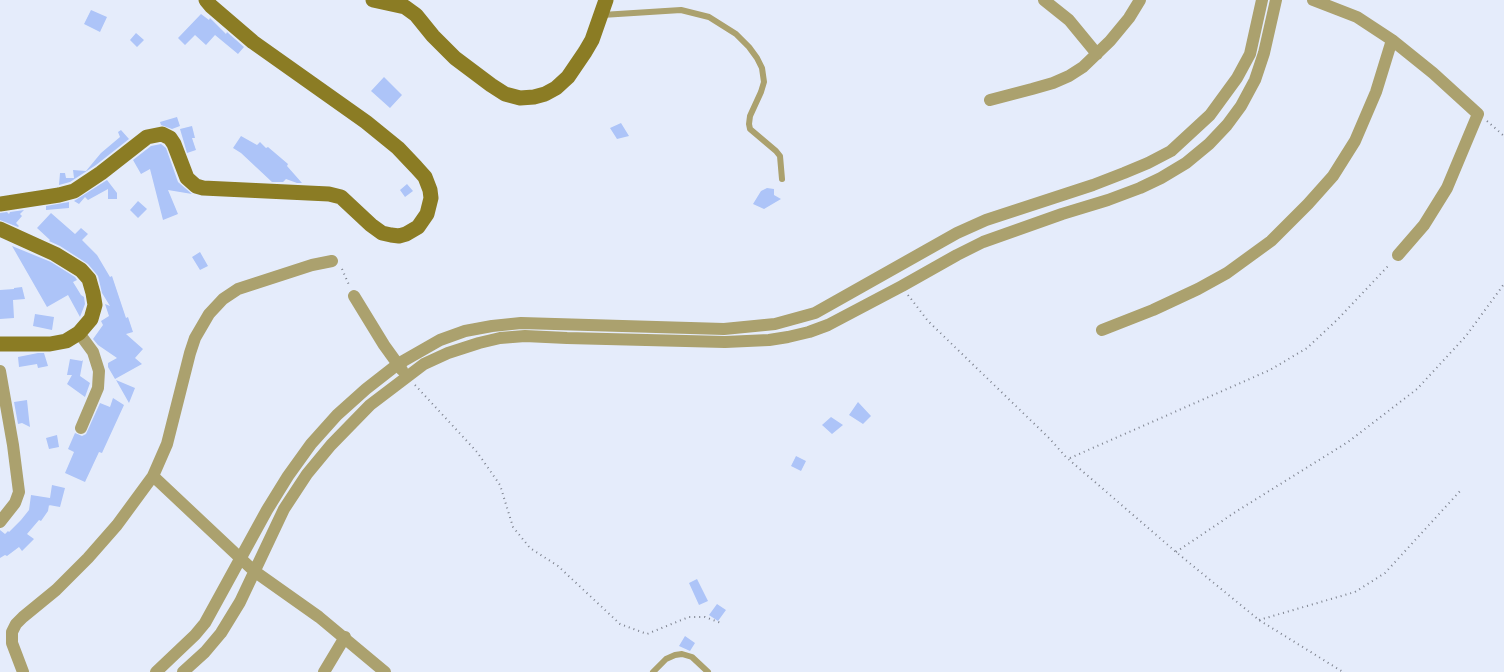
<!DOCTYPE html>
<style>
body{margin:0}
canvas{display:block;background:#e5ecfb}
</style>
<canvas width="1504" height="672"></canvas>
<script>
const g = document.querySelector('canvas').getContext('2d');
g.lineJoin = 'round';
function fill(path, color) {
  g.fillStyle = color;
  g.fill(path, 'evenodd');
}
function shape(rows) {
  const path = new Path2D();
  for (const r of rows) {
    path.moveTo(r[0], r[1]);
    for (let i = 2; i < r.length; i += 2) path.lineTo(r[i], r[i + 1]);
  }
  return path;
}
function trace(path, color, width, dash) {
  g.strokeStyle = color;
  g.lineWidth = width;
  g.lineCap = dash ? 'butt' : 'round';
  g.setLineDash(dash || []);
  g.stroke(path);
}
const building = shape([
 [91,10,107,17,100,32,84,24],
 [201,14,209,20,210,18,226,34,227,32,244,47,238,54,215,35,206,45,195,35,185,45,178,38],
 [136,33,144,40,137,47,130,40],
 [384,77,402,95,390,108,371,91],
 [177,117,180,126,172,129,161,125,160,122],
 [621,123,629,136,617,139,610,128],
 [192,126,195,138,192,138,196,150,187,153,180,129],
 [121,130,129,139,96,165,70,182,59,185,60,173,65,173,66,178,74,178,73,170,86,171,101,153,120,137,118,132],
 [241,136,257,145,260,142,266,148,268,147,288,164,287,166,302,183,297,183,286,179,283,182,272,182,241,153,233,148],
 [161,144,166,148,178,182,192,194,168,190,178,214,163,220,150,169,141,174,133,160,151,146],
 [107,180,117,193,117,199,108,199,108,189,88,200,85,197,79,204,74,201],
 [407,184,413,191,405,197,400,190],
 [767,188,774,189,774,195,781,199,764,209,753,204,761,191],
 [138,201,147,209,138,218,130,210],
 [69,202,69,208,46,210,46,206],
 [24,210,20,214,22,216,16,223,19,226,18,227,0,220,0,213,7,212,9,214,10,212],
 [51,213,75,234,81,228,88,234,82,240,97,255,110,277,112,276,126,318,128,317,133,332,126,334,143,349,135,358,142,364,115,379,108,367,108,363,117,358,98,345,93,339,103,325,101,321,109,316,105,304,110,306,102,293,98,276,88,264,60,246,49,241,50,240,37,228],
 [12,246,51,262,75,277,77,280,73,282,81,295,84,297,85,304,80,317,68,295,47,307],
 [200,252,208,266,200,270,192,257],
 [22,287,25,299,13,300,14,318,0,319,0,290,14,289,14,288],
 [35,314,54,317,52,330,33,326],
 [38,353,44,353,48,366,38,368,37,364,19,367,18,357],
 [70,359,82,361,83,360,80,376,90,383,85,397,67,384,72,375,67,375],
 [116,380,135,388,129,403],
 [113,398,124,405,102,453,99,452,85,482,65,473,74,452,68,449,75,433,82,436,86,434,100,403,110,407],
 [27,400,29,419,30,427,22,423,18,424,14,402],
 [858,402,871,416,863,424,849,415],
 [831,417,843,425,832,434,822,425],
 [57,435,59,447,49,449,46,438],
 [796,456,806,461,801,471,791,466],
 [52,485,65,488,60,507,49,505,50,499,48,511,41,521,39,520,27,534,34,539,22,551,19,547,7,556,5,555,0,558,0,530,5,534,8,531,9,532,21,520,29,510,31,495,50,498],
 [697,579,708,601,699,605,689,583],
 [717,604,726,610,718,621,709,615],
 [685,636,695,643,690,651,679,646]
]);
const path = shape([
 [1487,121,1504,136],
 [342,269,349,285],
 [908,295,928,321,1050,439,1066,457,1176,552,1259,620,1343,672],
 [415,385,477,452,500,485,513,527,530,548,558,566,620,624,647,634,689,617,705,617,721,623],
 [1070,458,1270,370,1307,348,1337,320,1390,264],
 [1176,552,1237,511,1348,442,1417,389,1466,336,1504,284],
 [1259,620,1355,592,1385,573,1461,490]
]);
const lane = shape([
 [602,15,681,10,709,17,736,34,749,47,757,58,762,68,764,82,761,92,750,116,749,124,750,129,776,151,780,156,782,179],
 [653,672,666,659,675,655,682,654,692,657,708,672]
]);
const street = shape([
 [1044,0,1069,20,1097,54],
 [1313,0,1357,17,1392,40,1433,73,1478,114,1447,188,1424,225,1398,255],
 [990,100,1032,89,1053,83,1069,76,1083,67,1110,41,1129,18,1140,0],
 [354,296,384,345,402,370],
 [1102,330,1153,310,1198,289,1227,273,1271,241,1308,204,1333,176,1355,141,1376,92,1392,40],
 [79,333,93,352,99,371,98,388,81,428],
 [0,371,13,445,19,492,15,503,0,522],
 [153,476,254,571,319,617,385,672],
 [23,672,12,643,12,632,16,624,23,617,56,590,88,558,117,525,153,476,167,444,190,353,195,338,209,314,223,299,238,289,312,265,332,261],
 [156,672,195,635,205,623,267,510,288,476,311,444,337,415,366,389,398,364,440,340,465,331,492,326,521,323,724,329,775,324,815,313,957,233,986,220,1093,185,1124,173,1148,163,1171,151,1210,115,1237,78,1250,54,1262,0],
 [183,672,205,652,221,633,240,602,284,509,307,474,331,445,370,405,424,364,448,353,479,343,500,338,525,336,567,338,725,342,769,340,788,337,809,332,828,325,902,286,957,255,983,242,1062,214,1108,200,1140,188,1161,178,1186,163,1209,144,1227,125,1241,106,1255,80,1264,53,1276,0],
 [324,672,345,637]
]);
const secondary = shape([
 [373,0,405,7,416,15,433,36,455,58,491,85,505,94,520,98,534,97,545,94,556,88,568,77,585,52,592,40,606,0],
 [0,204,59,195,74,191,101,173,147,137,162,134,170,138,174,144,187,178,196,186,203,188,329,194,341,197,371,225,382,233,391,235,399,236,406,234,418,227,427,214,431,198,430,190,425,177,416,167,398,148,366,122,253,42,211,6,206,0],
 [0,229,55,254,81,270,89,279,93,293,95,305,91,319,79,333,66,341,50,344,0,344]
]);
fill(building, '#adc4f8');
trace(path, '#7d828e', 2, [1, 4]);
trace(lane, '#aba16e', 6);
trace(street, '#aba16e', 12);
trace(secondary, '#8b7c24', 15);
</script>
